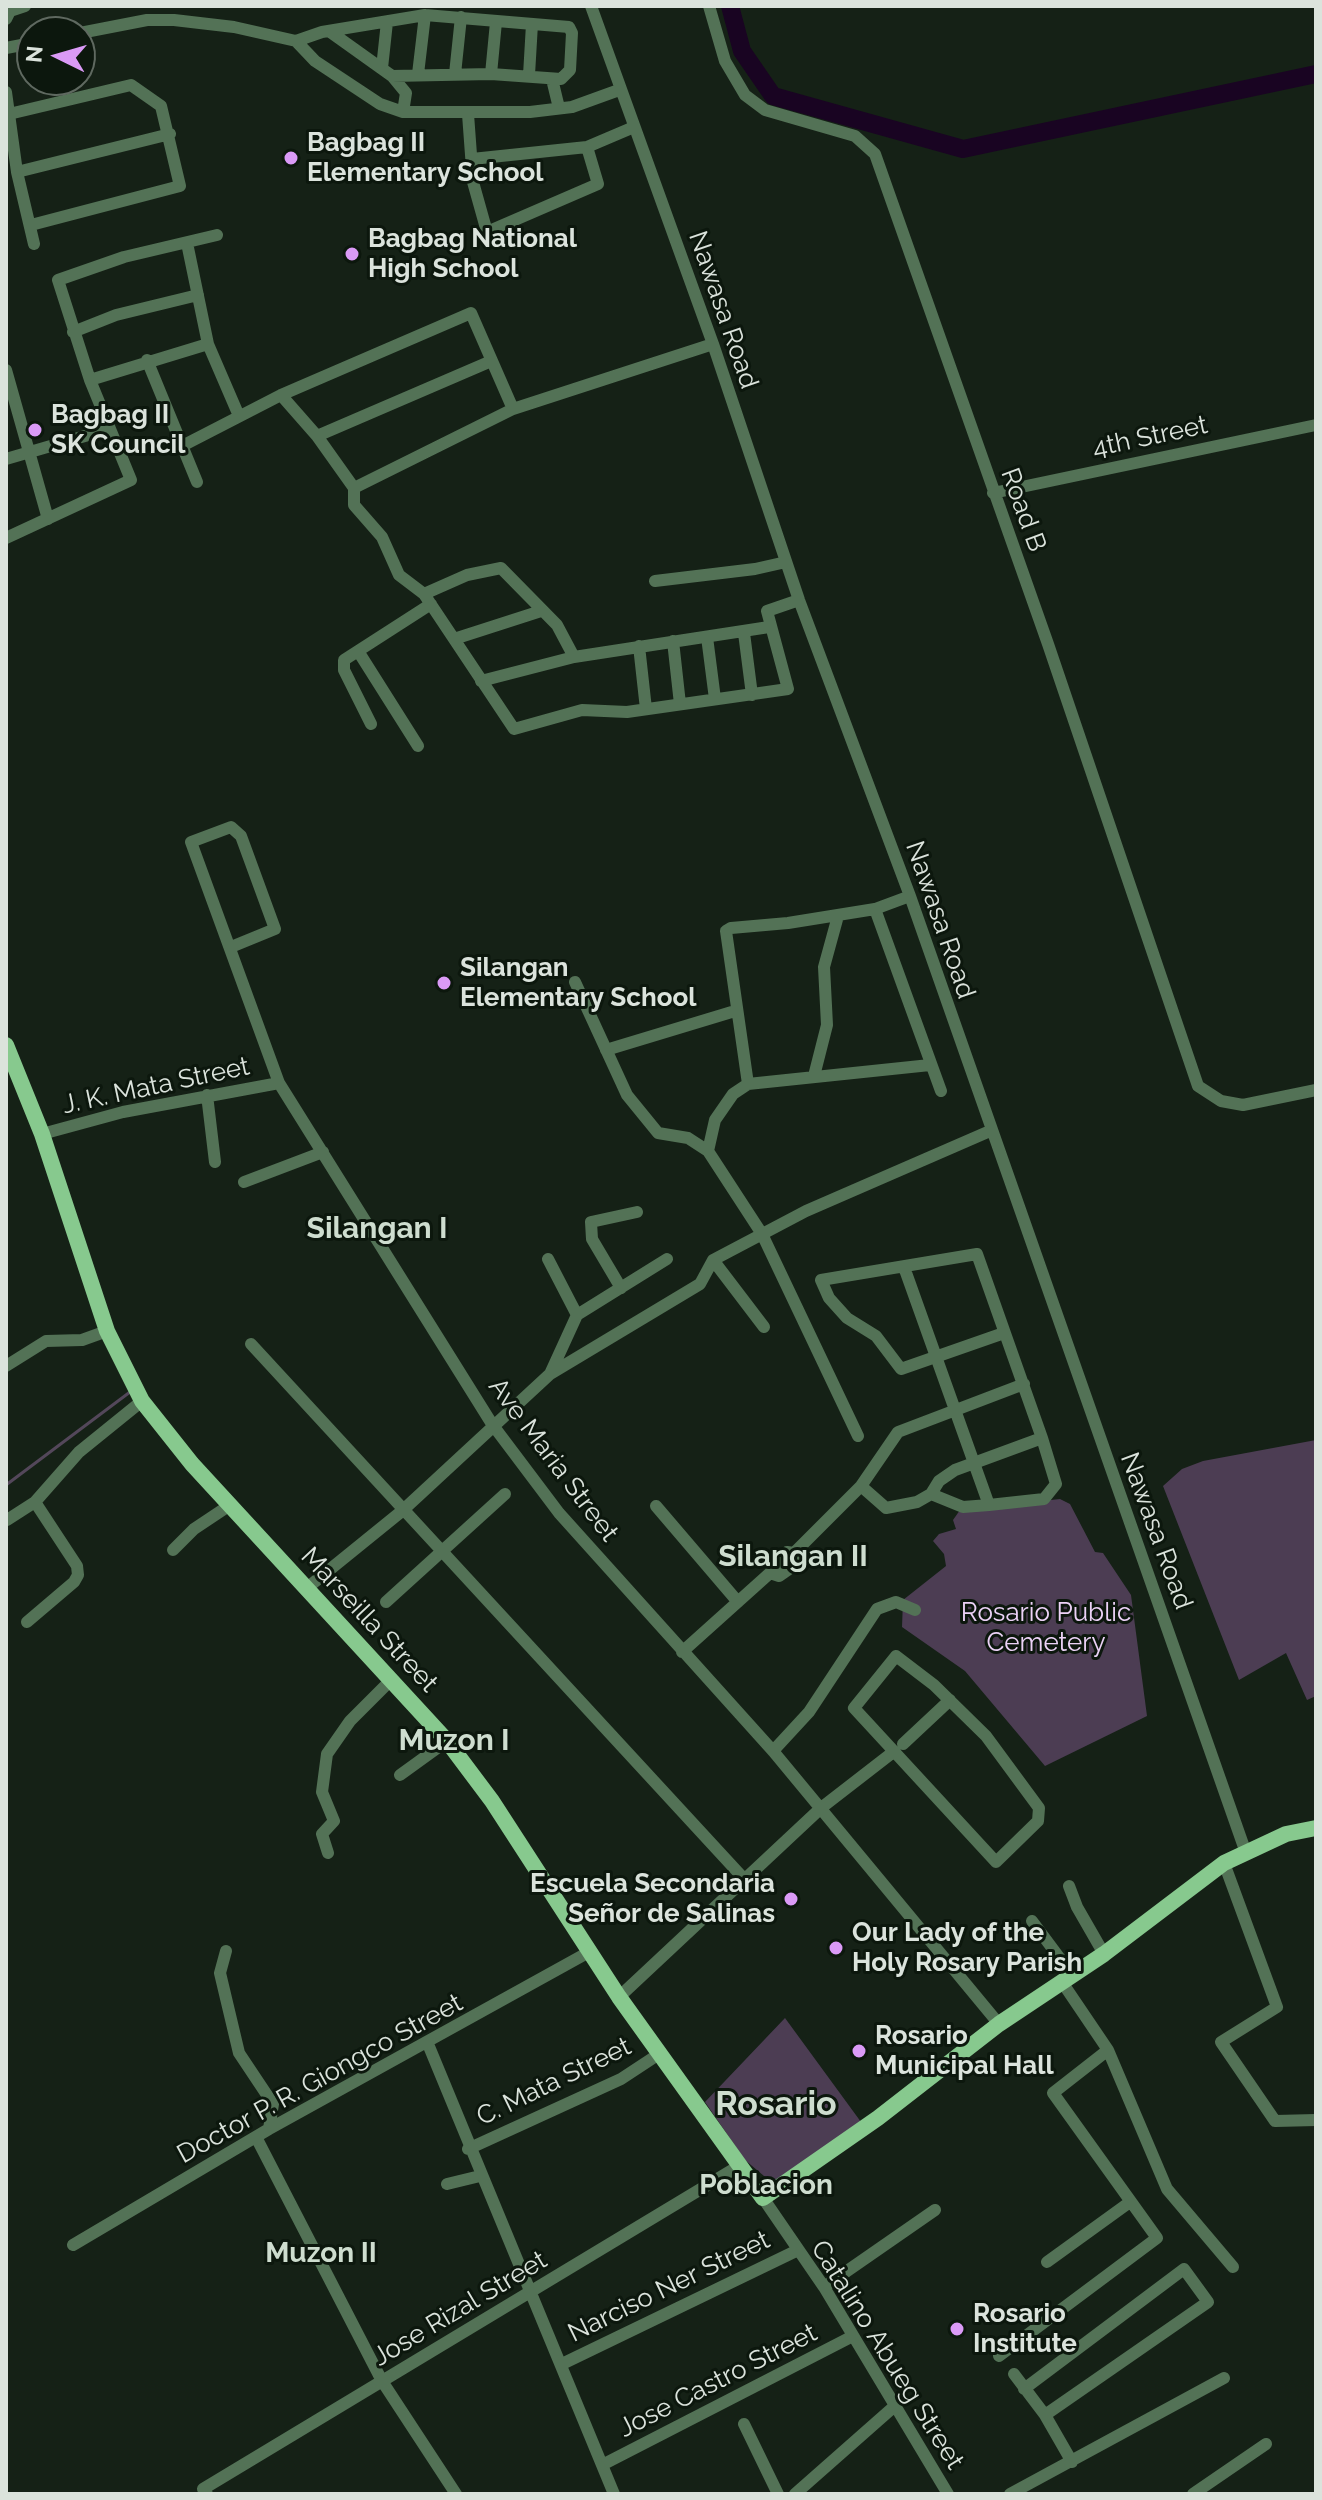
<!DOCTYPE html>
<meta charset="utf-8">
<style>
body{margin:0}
#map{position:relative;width:1322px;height:2500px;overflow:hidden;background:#152116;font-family:Raleway,sans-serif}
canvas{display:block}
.frame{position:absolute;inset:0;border:8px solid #dbe3dc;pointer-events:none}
.north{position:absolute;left:16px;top:16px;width:80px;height:80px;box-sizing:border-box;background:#0c170d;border:2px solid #5f6960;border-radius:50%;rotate:275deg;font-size:22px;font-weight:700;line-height:32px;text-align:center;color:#dbe3dc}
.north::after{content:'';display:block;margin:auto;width:28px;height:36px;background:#da9af6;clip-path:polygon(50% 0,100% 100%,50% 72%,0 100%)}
</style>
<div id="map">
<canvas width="1322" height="2500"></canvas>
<div class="frame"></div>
<div class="north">N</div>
</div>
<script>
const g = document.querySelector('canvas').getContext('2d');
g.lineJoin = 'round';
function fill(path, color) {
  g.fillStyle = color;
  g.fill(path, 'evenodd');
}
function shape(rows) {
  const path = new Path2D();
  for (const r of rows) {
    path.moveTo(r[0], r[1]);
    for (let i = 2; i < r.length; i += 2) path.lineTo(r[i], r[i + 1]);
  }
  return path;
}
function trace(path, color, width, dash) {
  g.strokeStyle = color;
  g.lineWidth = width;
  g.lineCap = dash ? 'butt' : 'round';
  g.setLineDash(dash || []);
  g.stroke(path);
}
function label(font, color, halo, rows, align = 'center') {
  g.font = font + ' Raleway,sans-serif';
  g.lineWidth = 6;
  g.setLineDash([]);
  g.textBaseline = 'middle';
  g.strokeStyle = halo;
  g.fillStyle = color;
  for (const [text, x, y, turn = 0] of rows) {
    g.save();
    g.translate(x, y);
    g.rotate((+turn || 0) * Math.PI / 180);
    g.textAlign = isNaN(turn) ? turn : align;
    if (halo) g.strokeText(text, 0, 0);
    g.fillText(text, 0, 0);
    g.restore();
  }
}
const green = shape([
 [1316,1440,1316,1696,1307,1700,1286,1653,1239,1680,1163,1486,1182,1469,1203,1461],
 [1060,1499,1070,1504,1095,1552,1103,1553,1131,1595,1147,1716,1045,1766,965,1671,902,1627,903,1600,946,1566,944,1554,933,1541,939,1534,956,1529,953,1520,960,1510],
 [785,2018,861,2122,776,2180,764,2176,745,2160,705,2102]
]);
const stream = shape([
 [6,1485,130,1392]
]);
const river = shape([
 [730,6,742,51,773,96,963,149,1316,74]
]);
const minor = shape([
 [591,6,713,344,799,600,910,896,1245,1850],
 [709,6,725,61,745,95,765,110,855,136,875,154,1048,644,1198,1086,1221,1101,1243,1105,1316,1090],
 [6,19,10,11,25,6],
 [329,31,392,76,406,93,403,112],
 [80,33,147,20,174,20,234,27,296,41,322,32,425,15,569,27,572,33,570,70,561,79,491,74,392,76],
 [296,41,315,61,380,104,403,112,530,112,572,107,619,90],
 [6,48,32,43],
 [382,68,387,22],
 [418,74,425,15],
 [455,74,461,17],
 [491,74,496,22],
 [529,75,532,24],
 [552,79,559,108],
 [6,92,17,172,34,244],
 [9,114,131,85,161,106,180,186,31,225],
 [468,114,473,182,487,232,598,184,587,147],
 [472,159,587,147,634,127],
 [17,172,170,134],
 [187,243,208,344,239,416],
 [73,332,116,315,198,295],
 [147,360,197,482],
 [489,362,317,436,354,488,513,409,713,344],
 [6,370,48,519],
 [90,380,208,344],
 [281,395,317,436],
 [182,446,281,395,471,313,513,409],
 [6,459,109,429],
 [354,488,354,505,382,537,399,575,424,594],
 [993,493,1316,425],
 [6,538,131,480,90,380,58,280,124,257,217,235],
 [655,581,755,569,786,562],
 [744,633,752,695],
 [707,637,715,699],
 [454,639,541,611],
 [673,641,680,704],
 [639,646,646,709],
 [358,651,418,746],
 [574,657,557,625,501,568,467,575,424,594,514,729,582,710,627,712,788,689,767,611,799,600],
 [481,681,574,657,769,627],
 [371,724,344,670,344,660,431,604],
 [875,909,941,1091],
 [231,947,275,929,241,836,231,827,191,842,279,1083,492,1424,559,1513,773,1751,999,2024],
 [575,982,627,1095,658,1133,688,1138,708,1151],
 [606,1050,735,1011],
 [814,1076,827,1025,824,967,838,916],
 [748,1084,726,931,731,928,788,923,875,909,910,896],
 [207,1095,215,1162],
 [42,1134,123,1112,279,1083],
 [244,1182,323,1152],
 [548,1259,577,1315,550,1374],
 [713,1260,764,1327],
 [904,1267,989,1505],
 [621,1288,592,1239,591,1222,637,1212],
 [577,1315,667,1259],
 [251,1344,746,1881],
 [6,1366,46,1341,82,1340,107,1331],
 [1024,1384,898,1432,861,1486,886,1508,917,1502,931,1494,939,1481,955,1470,1042,1438],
 [858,1436,762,1234,708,1151,715,1120,733,1094,748,1084,930,1065],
 [931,1494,963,1507,989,1505,1044,1499,1056,1484,1042,1438,977,1254,821,1280,829,1298,847,1318,876,1336,901,1369,1004,1333],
 [656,1506,738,1602],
 [7,1520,35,1502],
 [173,1550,194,1529,230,1505],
 [794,1553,795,1561,789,1569,779,1576,770,1573,779,1559,787,1552,794,1553,861,1486],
 [307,1588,402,1511,550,1374,700,1284,713,1260,806,1211,990,1131],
 [386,1602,505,1494],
 [27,1622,74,1582,78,1575,77,1566,35,1502,79,1452,142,1401],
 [682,1652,770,1573],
 [896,1656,934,1685,986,1736,1039,1808,1038,1821,996,1862,854,1708,896,1656],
 [903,1744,950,1700],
 [773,1751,809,1712,877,1609,896,1602,915,1610],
 [400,1775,447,1741],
 [328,1853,322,1834,334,1821,322,1792,327,1754,350,1721,392,1679],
 [1224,1863,1277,2007,1221,2042,1275,2121,1316,2120],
 [1069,1886,1077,1907,1104,1954],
 [1032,1921,1073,1976],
 [226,1951,220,1973,239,2053,273,2104,269,2129],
 [619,1997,821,1808,892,1753],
 [428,2044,614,2494],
 [1108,2050,1167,2189,1233,2267],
 [256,2137,382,2381,456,2494],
 [468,2149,621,2079,659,2054],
 [447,2184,480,2176],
 [763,2198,824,2287,948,2494],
 [73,2245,269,2129,589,1952],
 [1047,2262,1130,2202],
 [824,2287,935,2210],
 [999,2356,1157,2238,1053,2093,1108,2050,1062,1982],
 [562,2364,796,2251],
 [1014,2374,1045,2415],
 [1024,2389,1184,2269,1208,2302,1045,2415,1072,2462],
 [744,2424,778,2494],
 [602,2465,853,2336],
 [207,2494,203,2489,739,2166],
 [795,2494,897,2404],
 [1010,2494,1224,2378],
 [1193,2494,1266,2444]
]);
const major = shape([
 [6,1045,42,1134,107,1331,142,1401,192,1464,447,1741,492,1801,619,1997,763,2198,878,2118,999,2024,1104,1954,1224,1863,1286,1834,1316,1828]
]);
const markers = [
 [291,158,8,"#da9af6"],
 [352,254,8,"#da9af6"],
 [35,430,8,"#da9af6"],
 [444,983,8,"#da9af6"],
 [791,1899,8,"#da9af6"],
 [836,1948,8,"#da9af6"],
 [859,2051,8,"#da9af6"],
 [957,2329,8,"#da9af6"]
];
const poiNames = [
 ["Bagbag II",307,143],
 ["Elementary School",307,173],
 ["Bagbag National",368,239],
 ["High School",368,269],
 ["Bagbag II",51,415],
 ["SK Council",51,445],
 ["Silangan",460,968],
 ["Elementary School",460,998],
 ["Escuela Secondaria",775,1884,"right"],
 ["Señor de Salinas",775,1914,"right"],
 ["Our Lady of the",852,1933],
 ["Holy Rosary Parish",852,1963],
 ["Rosario",875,2036],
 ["Municipal Hall",875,2066],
 ["Rosario",973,2314],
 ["Institute",973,2344]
];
const streetNames = [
 ["Nawasa Road",723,310,71],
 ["4th Street",1150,437,-12],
 ["Road B",1023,510,70],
 ["Nawasa Road",940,920,71],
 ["J. K. Mata Street",156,1086,-12],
 ["Ave Maria Street",553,1460,53],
 ["Nawasa Road",1156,1531,70],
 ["Marseilla Street",369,1620,47],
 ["Doctor P. R. Giongco Street",320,2079,-29],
 ["C. Mata Street",554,2082,-26],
 ["Narciso Ner Street",669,2287,-26],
 ["Jose Rizal Street",460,2309,-31],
 ["Catalino Abueg Street",887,2355,58],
 ["Jose Castro Street",718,2381,-27]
];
const parkNames = [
 ["Rosario Public",1046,1613],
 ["Cemetery",1046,1643]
];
const neighbourhoodNames = [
 ["Poblacion",766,2186],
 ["Muzon II",321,2254]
];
const quarterNames = [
 ["Silangan I",377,1229],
 ["Silangan II",793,1557],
 ["Muzon I",454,1741]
];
const districtNames = [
 ["Rosario",776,2105]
];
fill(green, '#4c3d53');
trace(stream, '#53475a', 3);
trace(river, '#190422', 18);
trace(minor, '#537256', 12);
trace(major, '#87c98e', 16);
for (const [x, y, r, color] of markers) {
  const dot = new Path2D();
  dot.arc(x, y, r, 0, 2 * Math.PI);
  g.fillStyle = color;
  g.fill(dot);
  trace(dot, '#0c170d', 3);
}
label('bold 26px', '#dbe3dc', '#0c170d', poiNames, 'left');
label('26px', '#dbe3dc', '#0c170d', streetNames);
label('26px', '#ecd2f7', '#0c170d', parkNames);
label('bold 28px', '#ceddcf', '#0c170d', neighbourhoodNames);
label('bold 30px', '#ceddcf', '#0c170d', quarterNames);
label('bold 34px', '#ceddcf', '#0c170d', districtNames);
</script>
